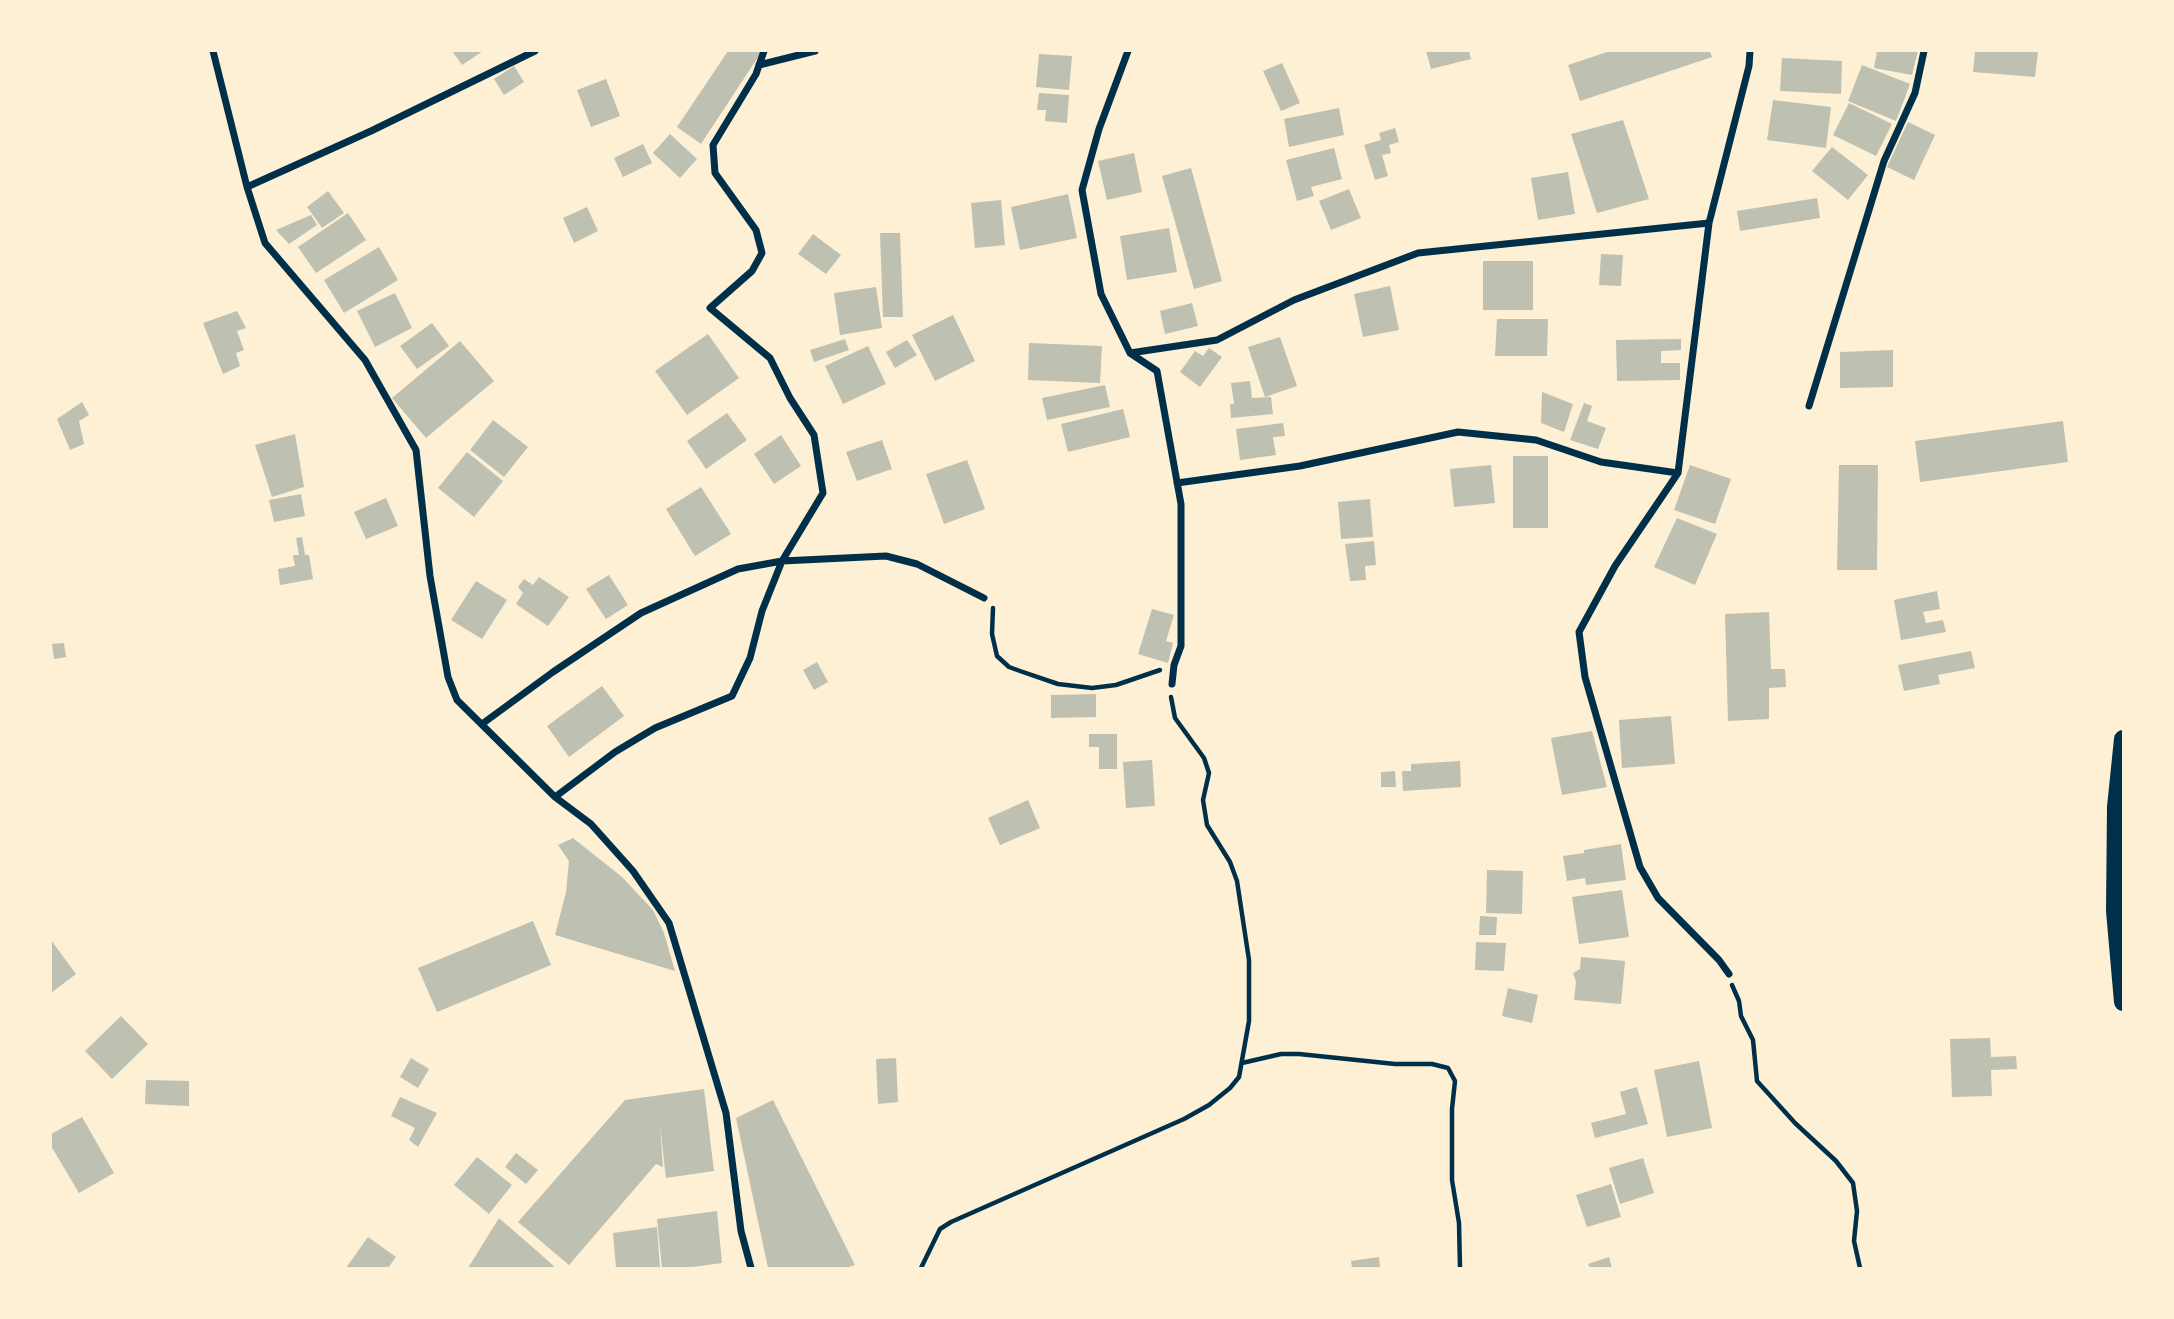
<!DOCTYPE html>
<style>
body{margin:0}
#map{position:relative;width:2174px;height:1319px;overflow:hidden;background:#fdf0d5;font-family:"Roboto Condensed",sans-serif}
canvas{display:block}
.frame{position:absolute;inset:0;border:52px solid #fdf0d5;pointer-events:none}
</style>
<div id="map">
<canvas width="2174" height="1319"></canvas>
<div class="frame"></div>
</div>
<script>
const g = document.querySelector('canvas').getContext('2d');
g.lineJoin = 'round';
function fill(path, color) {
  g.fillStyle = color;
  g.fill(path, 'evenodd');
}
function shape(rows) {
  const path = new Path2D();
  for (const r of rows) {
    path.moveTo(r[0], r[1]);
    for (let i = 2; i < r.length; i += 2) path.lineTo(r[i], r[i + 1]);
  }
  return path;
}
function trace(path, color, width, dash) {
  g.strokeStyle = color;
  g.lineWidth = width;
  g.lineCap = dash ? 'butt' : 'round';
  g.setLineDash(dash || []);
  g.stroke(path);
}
const building = shape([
 [452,51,483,51,462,65],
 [728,51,762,51,701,144,677,127],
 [1426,51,1469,51,1471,59,1431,69],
 [1610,51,1710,51,1712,57,1580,101,1568,65],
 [1877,51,1918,51,1912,75,1874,68],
 [1975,51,2038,51,2035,77,1973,72],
 [1039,54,1072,56,1069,90,1036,87],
 [1782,58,1842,61,1841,94,1780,91],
 [1282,63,1300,103,1281,111,1263,71],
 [1862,65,1910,84,1896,121,1848,101],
 [514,66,524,82,504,95,494,79],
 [606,79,620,116,591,127,577,90],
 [1039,93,1069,95,1067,123,1045,121,1046,110,1037,110],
 [1773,100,1831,107,1826,148,1767,140],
 [1849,103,1892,124,1876,156,1833,135],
 [1339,108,1344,135,1289,147,1284,119],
 [1623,120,1649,199,1597,213,1571,134],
 [1908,122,1935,135,1914,180,1887,167],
 [1395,128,1399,142,1389,145,1391,153,1382,155,1388,176,1375,180,1364,145,1381,140,1379,133],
 [670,134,697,159,680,178,653,153],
 [643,144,652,163,623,177,614,158],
 [1832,147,1868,175,1848,200,1812,171],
 [1334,148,1342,179,1311,187,1314,196,1297,201,1286,160],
 [1134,153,1142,192,1107,200,1098,161],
 [1191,168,1222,281,1194,289,1162,176],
 [1568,172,1575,214,1538,220,1531,178],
 [1349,189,1361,218,1331,230,1319,201],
 [328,191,344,213,322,228,307,207],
 [1068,194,1077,238,1020,250,1011,207],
 [1817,198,1820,218,1740,231,1737,211],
 [1001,200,1005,245,975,248,971,203],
 [587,207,598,231,574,243,563,218],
 [348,213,366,240,316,273,298,247],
 [311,215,317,225,289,244,276,230],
 [1169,228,1177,272,1127,280,1120,236],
 [880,233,900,233,903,317,883,317],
 [813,234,841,255,826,274,798,254],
 [379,247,398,280,344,313,324,280],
 [1601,254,1623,255,1621,286,1599,285],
 [1483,261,1533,261,1533,310,1483,310],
 [1390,286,1399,330,1363,337,1354,294],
 [876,287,882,328,840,335,834,293],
 [395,293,412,328,375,347,357,311],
 [1192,303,1198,326,1165,334,1160,311],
 [237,311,246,328,237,331,244,350,236,353,240,366,223,374,203,323],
 [953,315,975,361,935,381,912,335],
 [1497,319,1548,319,1547,356,1495,356],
 [432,323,449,346,417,369,400,346],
 [708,334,739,378,687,415,655,371],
 [1280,337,1297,386,1265,397,1248,347],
 [845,339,849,350,814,362,810,350],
 [1681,339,1681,350,1661,351,1661,363,1680,363,1680,380,1617,381,1616,340],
 [907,340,917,355,895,368,886,352],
 [460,341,494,381,426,438,392,398],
 [1029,343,1102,346,1100,383,1028,380],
 [868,346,886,384,843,404,825,366],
 [1209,348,1222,357,1200,387,1180,372,1195,351,1203,356],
 [1893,350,1893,387,1840,388,1840,352],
 [1250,381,1252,398,1271,397,1273,414,1231,418,1230,404,1234,404,1231,383],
 [1105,385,1110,407,1047,420,1042,398],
 [1542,392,1573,404,1564,432,1541,423],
 [82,402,89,415,79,421,84,444,70,450,57,419],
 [1584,403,1592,406,1587,421,1606,428,1598,449,1570,440],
 [1123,409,1130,437,1068,452,1061,424],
 [727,413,747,440,706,469,687,441],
 [493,420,528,447,504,477,470,450],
 [2063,421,2068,462,1920,482,1915,441],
 [1283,423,1285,436,1273,437,1276,455,1240,460,1236,429],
 [295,434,304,487,272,497,255,445],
 [781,435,801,466,774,484,754,454],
 [882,440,892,469,857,481,846,452],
 [467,452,503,481,474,517,438,488],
 [1513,456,1548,456,1548,528,1513,528],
 [967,460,985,509,944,524,926,474],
 [1491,465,1495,503,1454,507,1450,469],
 [1690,465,1731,479,1715,524,1674,510],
 [1839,465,1878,465,1877,570,1837,570],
 [701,487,731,534,695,556,666,509],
 [301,494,305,516,274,522,269,500],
 [386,498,398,526,366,539,354,512],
 [1370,499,1373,537,1341,539,1338,502],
 [1677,518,1717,534,1695,585,1654,567],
 [302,537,305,555,309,555,313,579,280,585,278,569,295,566,293,555,299,555,296,538],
 [1374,541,1376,565,1365,566,1366,580,1350,581,1345,544],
 [609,575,628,605,606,619,586,589],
 [539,577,569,597,548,626,516,604,523,593,518,587,524,579,533,585],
 [476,581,507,600,482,639,451,620],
 [1937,591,1940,609,1923,612,1926,623,1943,620,1946,632,1901,640,1894,600],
 [1152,609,1174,615,1166,641,1173,643,1168,663,1138,654],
 [1769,612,1771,669,1785,669,1786,687,1769,688,1769,719,1728,721,1725,614],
 [64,643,66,657,54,659,52,644],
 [1971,651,1975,668,1938,675,1940,684,1904,691,1898,665],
 [817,662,828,682,814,690,803,670],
 [602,686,624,716,569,757,547,726],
 [1096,694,1096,717,1051,718,1051,695],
 [1671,716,1675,764,1622,768,1619,720],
 [1592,731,1607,787,1562,795,1551,738],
 [1089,734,1117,734,1117,769,1099,769,1099,747,1089,747],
 [1152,760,1155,806,1126,808,1123,762],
 [1460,761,1461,787,1403,791,1402,771,1411,771,1411,764],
 [1395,771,1396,787,1381,787,1381,772],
 [1028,800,1040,828,1000,845,988,818],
 [573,838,622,877,653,910,664,933,675,971,555,935,566,892,569,861,558,845],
 [1621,844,1626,880,1586,885,1585,878,1567,881,1563,856,1584,853,1584,850],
 [1487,870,1523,871,1522,914,1486,913],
 [1622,890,1629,937,1579,944,1572,897],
 [1480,916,1497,917,1496,935,1479,935],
 [533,921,551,965,437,1012,418,968],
 [51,940,76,974,51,993],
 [1476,942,1506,943,1504,971,1475,970],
 [1581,957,1625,961,1621,1004,1574,1000,1576,982,1573,973,1580,969],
 [1508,988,1538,995,1532,1023,1502,1016],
 [121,1016,148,1044,112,1079,85,1051],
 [1990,1038,1991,1057,2016,1056,2017,1069,1991,1070,1992,1096,1952,1097,1950,1039],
 [411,1058,429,1069,418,1088,400,1077],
 [896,1058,898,1102,878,1104,876,1059],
 [1699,1061,1712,1128,1667,1137,1654,1070],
 [146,1080,189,1081,189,1106,145,1104],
 [1637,1087,1648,1124,1595,1138,1591,1123,1626,1114,1620,1092],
 [704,1089,714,1171,666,1178,660,1125,663,1167,656,1164,569,1265,518,1222,625,1100],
 [400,1097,437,1113,418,1147,409,1140,415,1128,391,1116],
 [773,1100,855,1265,846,1268,768,1268,736,1118],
 [82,1117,114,1173,79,1193,51,1146,51,1134],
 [516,1153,538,1170,526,1184,505,1167],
 [477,1157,512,1185,489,1214,454,1185],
 [1643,1158,1654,1193,1620,1204,1609,1168],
 [1611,1184,1621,1217,1587,1227,1576,1195],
 [717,1211,722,1263,685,1268,662,1268,657,1219],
 [499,1218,538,1252,556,1268,468,1268],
 [657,1227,660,1268,616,1268,613,1233],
 [368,1237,396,1257,388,1268,346,1268],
 [1379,1257,1380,1268,1352,1268,1351,1261],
 [1609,1257,1612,1268,1590,1268,1588,1264]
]);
const path = shape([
 [993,608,992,634,997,656,1009,667,1020,671,1058,684,1092,688,1116,685,1160,670],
 [1732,985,1739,1001,1741,1016,1753,1040,1757,1081,1795,1123,1836,1161,1853,1183,1857,1211,1854,1241,1860,1268],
 [1242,1063,1281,1054,1299,1054,1395,1064,1432,1064,1448,1068,1455,1081,1452,1109,1452,1180,1459,1223,1460,1268],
 [921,1268,940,1229,951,1222,1184,1119,1209,1105,1230,1088,1239,1077,1249,1021,1249,960,1237,881,1230,862,1207,825,1203,800,1209,773,1204,758,1175,718,1171,697]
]);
const minor = shape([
 [213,51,247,187,265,243,365,360,416,450,430,576,448,677,457,700,555,797,591,824,633,871,669,923,726,1113,741,1231,751,1268],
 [1128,51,1099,129,1082,190,1101,294,1130,353,1157,371,1181,504,1181,646,1174,665,1172,684],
 [759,65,815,51],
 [247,187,371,131,535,51],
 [1130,353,1217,340,1294,300,1418,253,1709,223],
 [1809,406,1884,161,1915,93,1924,51],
 [1177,483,1300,466,1458,432,1536,440,1601,462,1678,473],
 [482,724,553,672,641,613,738,569,782,561,886,556,917,564,984,598],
 [555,797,615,752,655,728,732,696,750,658,762,611,782,561,823,493,814,435,790,398,770,358,710,308,752,271,762,253,756,230,715,173,713,145,756,74,764,51],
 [1729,974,1719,960,1658,898,1640,867,1585,677,1579,632,1615,566,1678,473,1709,223,1749,66,1750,51]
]);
const primary = shape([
 [2123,739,2116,807,2115,911,2123,1002]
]);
fill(building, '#bec0b2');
trace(path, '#003049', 4.5);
trace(minor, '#003049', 7);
trace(primary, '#003049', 18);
</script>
